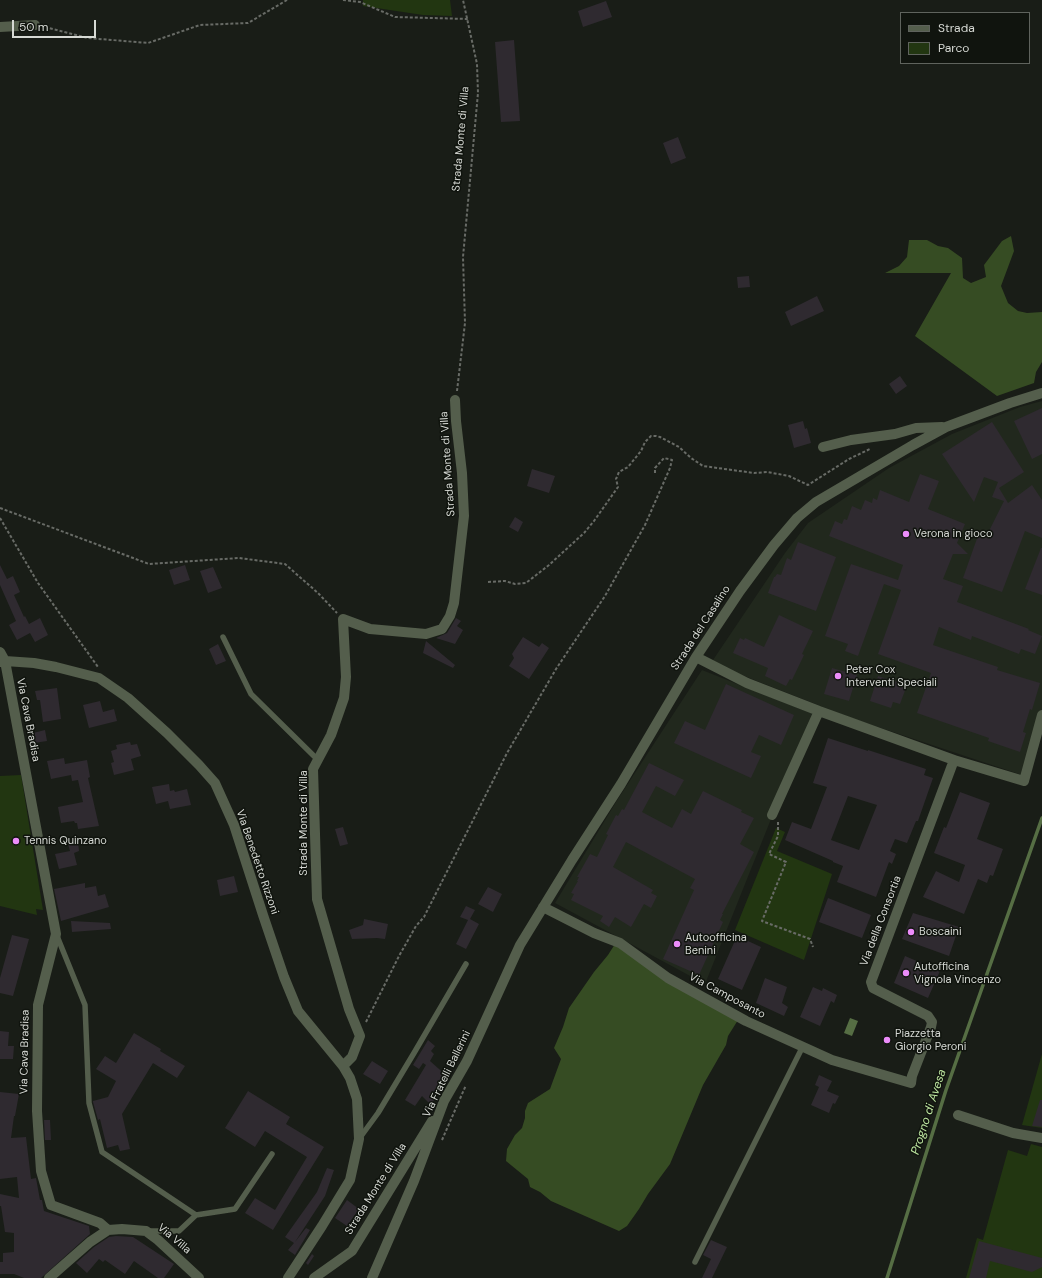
<!DOCTYPE html>
<style>
body{margin:0}
#map{position:relative;width:1042px;height:1278px;overflow:hidden;background:#191d17;font-family:"DM Sans",sans-serif}
canvas{display:block}
.legend{position:absolute;left:900px;top:12px;width:130px;height:52px;box-sizing:border-box;background:#10140e;border:1px solid #5f635d;margin:0;padding:5px 7px;list-style:none;font-size:12px;color:#d6d9d4}
.legend li{display:flex;align-items:center;gap:8px;height:20px}
.legend b{width:20px;border:1px solid #5f635d}
.scale{position:absolute;left:12px;top:20px;width:84px;height:18px;box-sizing:border-box;border:2px solid #d6d9d4;border-top:0;padding-left:5px;font-size:12px;line-height:14px;white-space:nowrap;color:#d6d9d4;-webkit-text-stroke:3px #10140e;paint-order:stroke}
</style>
<div id="map">
<canvas width="1042" height="1278"></canvas>
<ul class="legend">
<li><b style="height:5px;background:#545e4c"></b>Strada</li>
<li><b style="height:11px;background:#223611"></b>Parco</li>
</ul>
<div class="scale">50 m</div>
</div>
<script>
const g = document.querySelector('canvas').getContext('2d');
g.lineJoin = 'round';
function fill(path, color) {
  g.fillStyle = color;
  g.fill(path, 'evenodd');
}
function shape(rows) {
  const path = new Path2D();
  for (const r of rows) {
    path.moveTo(r[0], r[1]);
    for (let i = 2; i < r.length; i += 2) path.lineTo(r[i], r[i + 1]);
  }
  return path;
}
function trace(path, color, width, dash) {
  g.strokeStyle = color;
  g.lineWidth = width;
  g.lineCap = dash ? 'butt' : 'round';
  g.setLineDash(dash || []);
  g.stroke(path);
}
function label(font, color, halo, rows, align = 'center') {
  g.font = font + ' "DM Sans",sans-serif';
  g.lineWidth = 3;
  g.setLineDash([]);
  g.textBaseline = 'middle';
  g.strokeStyle = halo;
  g.fillStyle = color;
  for (const [text, x, y, turn = 0] of rows) {
    g.save();
    g.translate(x, y);
    g.rotate((+turn || 0) * Math.PI / 180);
    g.textAlign = isNaN(turn) ? turn : align;
    if (halo) g.strokeText(text, 0, 0);
    g.fillText(text, 0, 0);
    g.restore();
  }
}
const built = shape([
 [1042,401,1042,731,1022,775,851,718,711,663,785,553,808,523,889,468,952,434,1020,407],
 [702,670,813,714,705,984,555,903,616,802]
]);
const green = shape([
 [363,0,450,0,452,16,423,15,363,6],
 [21,775,43,910,36,909,37,915,0,906,0,776],
 [776,828,785,832,777,851,832,874,804,960,735,930],
 [1042,1054,1042,1128,1022,1125],
 [1031,1144,1042,1147,1042,1278,966,1278,977,1238,983,1240,1008,1150,1027,1156]
]);
const forest = shape([
 [1011,236,1014,251,1001,286,1008,303,1018,311,1027,313,1042,312,1042,362,1036,372,1034,383,997,396,915,336,951,273,885,273,899,266,907,257,909,240,927,240,938,246,948,248,962,258,963,278,971,283,986,277,984,265,1002,241],
 [615,944,738,1020,728,1036,726,1045,703,1085,670,1164,648,1194,639,1209,627,1226,619,1231,551,1201,540,1192,530,1187,528,1179,506,1161,507,1149,515,1135,522,1128,525,1118,525,1111,528,1103,550,1089,561,1059,554,1048,563,1027,569,1008,594,972,608,955]
]);
const water = shape([
 [850,1018,858,1021,852,1036,844,1033]
]);
const stream = shape([
 [887,1278,946,1090,1042,818]
]);
const building = shape([
 [606,1,612,17,583,27,578,11],
 [514,40,520,121,501,122,495,42],
 [678,137,686,158,671,164,663,143],
 [749,276,750,287,738,288,737,277],
 [817,296,824,311,791,326,785,312],
 [900,376,907,386,896,394,889,384],
 [1042,408,1042,454,1032,459,1014,421],
 [803,421,805,429,807,428,811,443,794,448,788,425],
 [992,422,1024,472,999,488,1008,503,1032,485,1042,500,1042,538,1025,531,1002,592,963,578,980,530,988,533,1004,501,992,497,998,482,984,477,974,502,942,454],
 [532,469,555,476,549,493,527,486],
 [920,474,939,481,928,509,965,524,957,543,968,554,953,554,943,579,963,586,957,602,1029,629,1028,630,1042,636,1035,654,1021,649,1019,654,972,636,971,640,939,627,933,645,998,667,997,670,1040,683,1032,710,1030,709,1023,732,1026,733,1020,752,988,741,989,738,917,713,931,673,878,654,901,590,884,584,858,656,845,651,848,644,825,636,851,564,898,580,903,565,829,536,835,521,842,524,844,519,847,520,852,506,861,510,865,500,872,503,873,498,877,500,880,490,909,502],
 [515,517,523,522,518,532,509,527],
 [798,542,836,557,816,611,768,593,774,577,775,577,777,574,781,575,787,558,791,560],
 [1041,548,1042,548,1042,595,1025,589],
 [0,565,7,579,13,576,20,592,14,595,24,617,25,616,29,624,40,618,48,635,35,642,30,633,17,640,9,625,16,621,0,585],
 [185,565,190,580,174,585,169,570],
 [213,567,222,588,208,593,200,571],
 [779,615,813,631,802,654,804,655,792,680,790,679,786,686,765,676,768,668,733,653,740,638,744,640,745,638,764,647],
 [456,618,461,621,457,626,463,630,455,644,436,638,447,633],
 [523,637,539,647,542,643,549,648,529,679,509,666,514,658,512,654],
 [426,641,455,665,453,668,423,653],
 [218,644,226,661,216,665,209,649],
 [832,668,857,675,849,701,824,694],
 [878,676,907,685,900,704,893,702,891,708,870,701],
 [726,684,794,715,781,745,759,735,751,752,761,756,751,778,674,743,685,721,705,730],
 [57,688,61,719,43,722,40,700,37,700,35,691],
 [100,701,103,712,114,709,117,721,89,728,83,705],
 [45,730,47,741,34,743,33,733],
 [828,738,868,751,868,750,926,769,924,775,933,778,918,821,916,821,907,843,895,839,890,851,896,854,892,864,889,862,876,897,837,882,843,866,833,862,833,861,785,840,792,822,811,829,827,787,813,783],
 [848,796,877,805,859,850,831,840],
 [130,742,131,745,137,744,141,756,131,759,134,770,114,775,111,763,114,762,111,751,117,749,116,745],
 [64,758,65,764,87,760,90,777,88,778,99,826,78,829,77,823,75,823,74,821,61,823,58,807,83,802,78,780,72,781,71,775,51,779,47,761],
 [649,763,684,780,675,796,656,786,642,812,672,828,682,809,691,814,703,791,742,810,741,812,754,818,740,844,754,852,722,914,723,914,720,920,723,922,699,975,663,959,694,890,690,888,695,879,626,842,613,867,653,890,651,893,657,896,651,908,644,904,631,927,615,917,609,927,600,921,603,916,571,900,574,894,571,893,578,881,577,881,579,877,577,877,590,854,597,857,608,835,606,834,616,815,618,816,622,809,624,810],
 [169,784,170,791,174,790,175,792,187,789,191,805,170,809,168,801,156,804,152,787],
 [960,792,990,803,977,839,1003,849,993,876,990,875,987,883,978,879,964,914,923,897,936,871,959,882,965,865,934,853,944,827,946,828],
 [343,827,348,844,340,846,335,829],
 [78,842,79,851,74,853,77,865,59,869,55,854,70,851,68,844],
 [234,876,238,892,220,896,217,880],
 [85,883,85,888,96,886,98,896,105,894,109,907,61,921,54,889],
 [488,887,502,894,493,912,478,904],
 [828,898,871,915,862,938,819,922],
 [466,906,475,910,470,919,479,924,466,949,456,944,468,920,460,917],
 [913,913,959,927,949,956,902,939],
 [364,919,388,924,385,939,377,938,352,939,349,930,363,925],
 [71,921,110,923,111,929,72,932],
 [12,935,29,939,13,996,0,993,0,978],
 [737,936,761,947,742,990,718,979],
 [905,956,940,971,928,998,894,983],
 [765,978,787,987,782,1003,788,1007,784,1016,756,1003],
 [813,987,822,991,823,988,837,995,834,1003,831,1001,820,1026,800,1017],
 [0,1031,9,1032,8,1046,14,1046,13,1059,0,1059],
 [134,1033,161,1049,160,1051,185,1066,177,1078,153,1063,122,1114,130,1149,120,1151,118,1145,107,1148,100,1119,98,1120,93,1102,93,1101,108,1097,116,1081,96,1069,105,1056,116,1063],
 [428,1040,435,1046,431,1051,434,1054,430,1061,448,1077,431,1105,422,1096,415,1106,405,1100,426,1065,423,1063,419,1069,413,1065],
 [372,1061,388,1071,380,1084,363,1074],
 [819,1075,832,1081,827,1091,839,1096,835,1104,833,1103,829,1113,811,1105,819,1087,815,1085],
 [248,1091,290,1117,286,1124,324,1147,273,1230,245,1213,255,1198,275,1210,307,1157,265,1131,255,1147,225,1128],
 [0,1092,19,1094,15,1116,14,1116,11,1138,26,1137,31,1179,36,1178,40,1200,42,1200,44,1211,89,1226,90,1234,41,1278,24,1278,14,1274,0,1274,0,1262,3,1262,3,1253,14,1252,14,1233,5,1232,1,1206,0,1206,0,1194,19,1198,17,1177,0,1179],
 [1040,1100,1042,1100,1042,1127,1032,1126],
 [44,1120,50,1120,51,1140,45,1140],
 [327,1168,334,1170,325,1196,295,1242,306,1228,310,1230,295,1255,288,1250,294,1243,285,1237,317,1192],
 [347,1200,359,1209,347,1226,335,1218],
 [116,1236,133,1237,174,1264,164,1278,158,1278,134,1261,125,1274,105,1260,103,1262,99,1259,87,1273,76,1263,94,1247,109,1237],
 [711,1240,727,1247,712,1278,702,1278,711,1259,703,1255],
 [979,1241,1042,1258,1042,1267,1032,1272,990,1261,986,1278,969,1278],
 [312,1254,314,1256,308,1265,306,1263]
]);
const path = shape([
 [343,0,360,2,395,17,468,19],
 [45,27,88,38,148,43,200,25,248,23,287,0],
 [457,391,465,323,463,257,478,93,477,64,463,0],
 [0,508,149,564,239,558,285,564,318,593,337,613],
 [0,518,38,583,98,667],
 [488,582,505,581,515,584,526,583,549,565,584,533,594,521,618,487,616,479,619,472,628,467,641,451,645,442,651,436,656,436,660,437,679,447,691,458,703,466,754,473,767,472,789,476,808,485,849,459,870,449],
 [778,822,778,836,769,854,786,862,762,921,810,939,813,947],
 [366,1022,399,956,416,926,424,917,507,753,556,669,605,596,645,525,670,468,672,460,664,458,655,468,655,475],
 [442,1140,466,1085]
]);
const service = shape([
 [223,637,251,694,318,760],
 [57,936,85,1005,89,1103,102,1152,196,1215,179,1231,148,1231],
 [359,1139,378,1113,414,1053,466,964],
 [196,1215,235,1209,272,1154],
 [695,1262,803,1046]
]);
const minor = shape([
 [0,27,35,25],
 [823,447,851,440,895,434,916,428,942,427],
 [0,652,5,661,56,934,38,1005,37,1111,41,1171,51,1205,100,1223,108,1230],
 [696,657,747,683,819,711,954,760,1024,781,1042,715],
 [0,662,5,661,34,663,56,667,99,678,128,698,167,733,199,765,215,783,234,825,263,915,284,977,298,1011,343,1066,350,1078,357,1099,359,1139,350,1180,322,1226,288,1278],
 [772,815,819,711],
 [543,907,594,933,620,943,668,978,746,1021,832,1060,911,1083,912,1076,931,1027,932,1022,928,1016,873,988,871,982,954,760],
 [343,1066,352,1057,360,1036,349,1009,317,899,313,769,331,735,344,698,346,677,343,619,370,629,426,634,442,629,450,616,454,603,464,516,462,473,456,421,455,400],
 [958,1115,1013,1133,1042,1138],
 [49,1278,90,1242,108,1230,122,1229,146,1231,158,1240,199,1278],
 [314,1278,352,1251,432,1121],
 [372,1278,414,1181,444,1101,467,1061,520,945,572,860,621,784,696,657,740,591,774,545,797,518,816,502,913,445,946,427,1010,403,1042,393]
]);
const markers = [
 [906,534,4,"#ec8cfa"],
 [838,676,4,"#ec8cfa"],
 [16,841,4,"#ec8cfa"],
 [911,932,4,"#ec8cfa"],
 [677,944,4,"#ec8cfa"],
 [906,973,4,"#ec8cfa"],
 [887,1040,4,"#ec8cfa"]
];
const streetNames = [
 ["Strada Monte di Villa",461,139,-85],
 ["Strada Monte di Villa",448,464,-94],
 ["Strada del Casalino",701,628,-57],
 ["Via Cava Bradisa",28,720,79],
 ["Strada Monte di Villa",304,823,-90],
 ["Via Benedetto Rizzoni",257,862,71],
 ["Via della Consortia",881,921,-69],
 ["Via Camposanto",727,996,28],
 ["Via Cava Bradisa",25,1052,-89],
 ["Via Fratelli Ballerini",447,1074,-64],
 ["Strada Monte di Villa",376,1189,-58],
 ["Via Villa",174,1239,40]
];
const poiNames = [
 ["Verona in gioco",914,534],
 ["Peter Cox",846,670],
 ["Interventi Speciali",846,683],
 ["Tennis Quinzano",24,841],
 ["Boscaini",919,932],
 ["Autoofficina",685,938],
 ["Benini",685,951],
 ["Autofficina",914,967],
 ["Vignola Vincenzo",914,980],
 ["Piazzetta",895,1034],
 ["Giorgio Peroni",895,1047]
];
const waterNames = [
 ["Progno di Avesa",929,1112,-72]
];
fill(built, '#21281d');
fill(green, '#223611');
fill(forest, '#364c23');
fill(water, '#566e44');
trace(stream, '#566e44', 3.5);
fill(building, '#2f2a30');
trace(path, '#686b66', 2, [3, 2]);
trace(service, '#545e4c', 5.5);
trace(minor, '#545e4c', 10);
for (const [x, y, r, color] of markers) {
  const dot = new Path2D();
  dot.arc(x, y, r, 0, 2 * Math.PI);
  g.fillStyle = color;
  g.fill(dot);
  trace(dot, '#10140e', 1.5);
}
label('11px', '#d6d9d4', '#10140e', streetNames);
label('11px', '#d6d9d4', '#10140e', poiNames, 'left');
label('italic 12px', '#bee6a1', '#10140e', waterNames);
</script>
